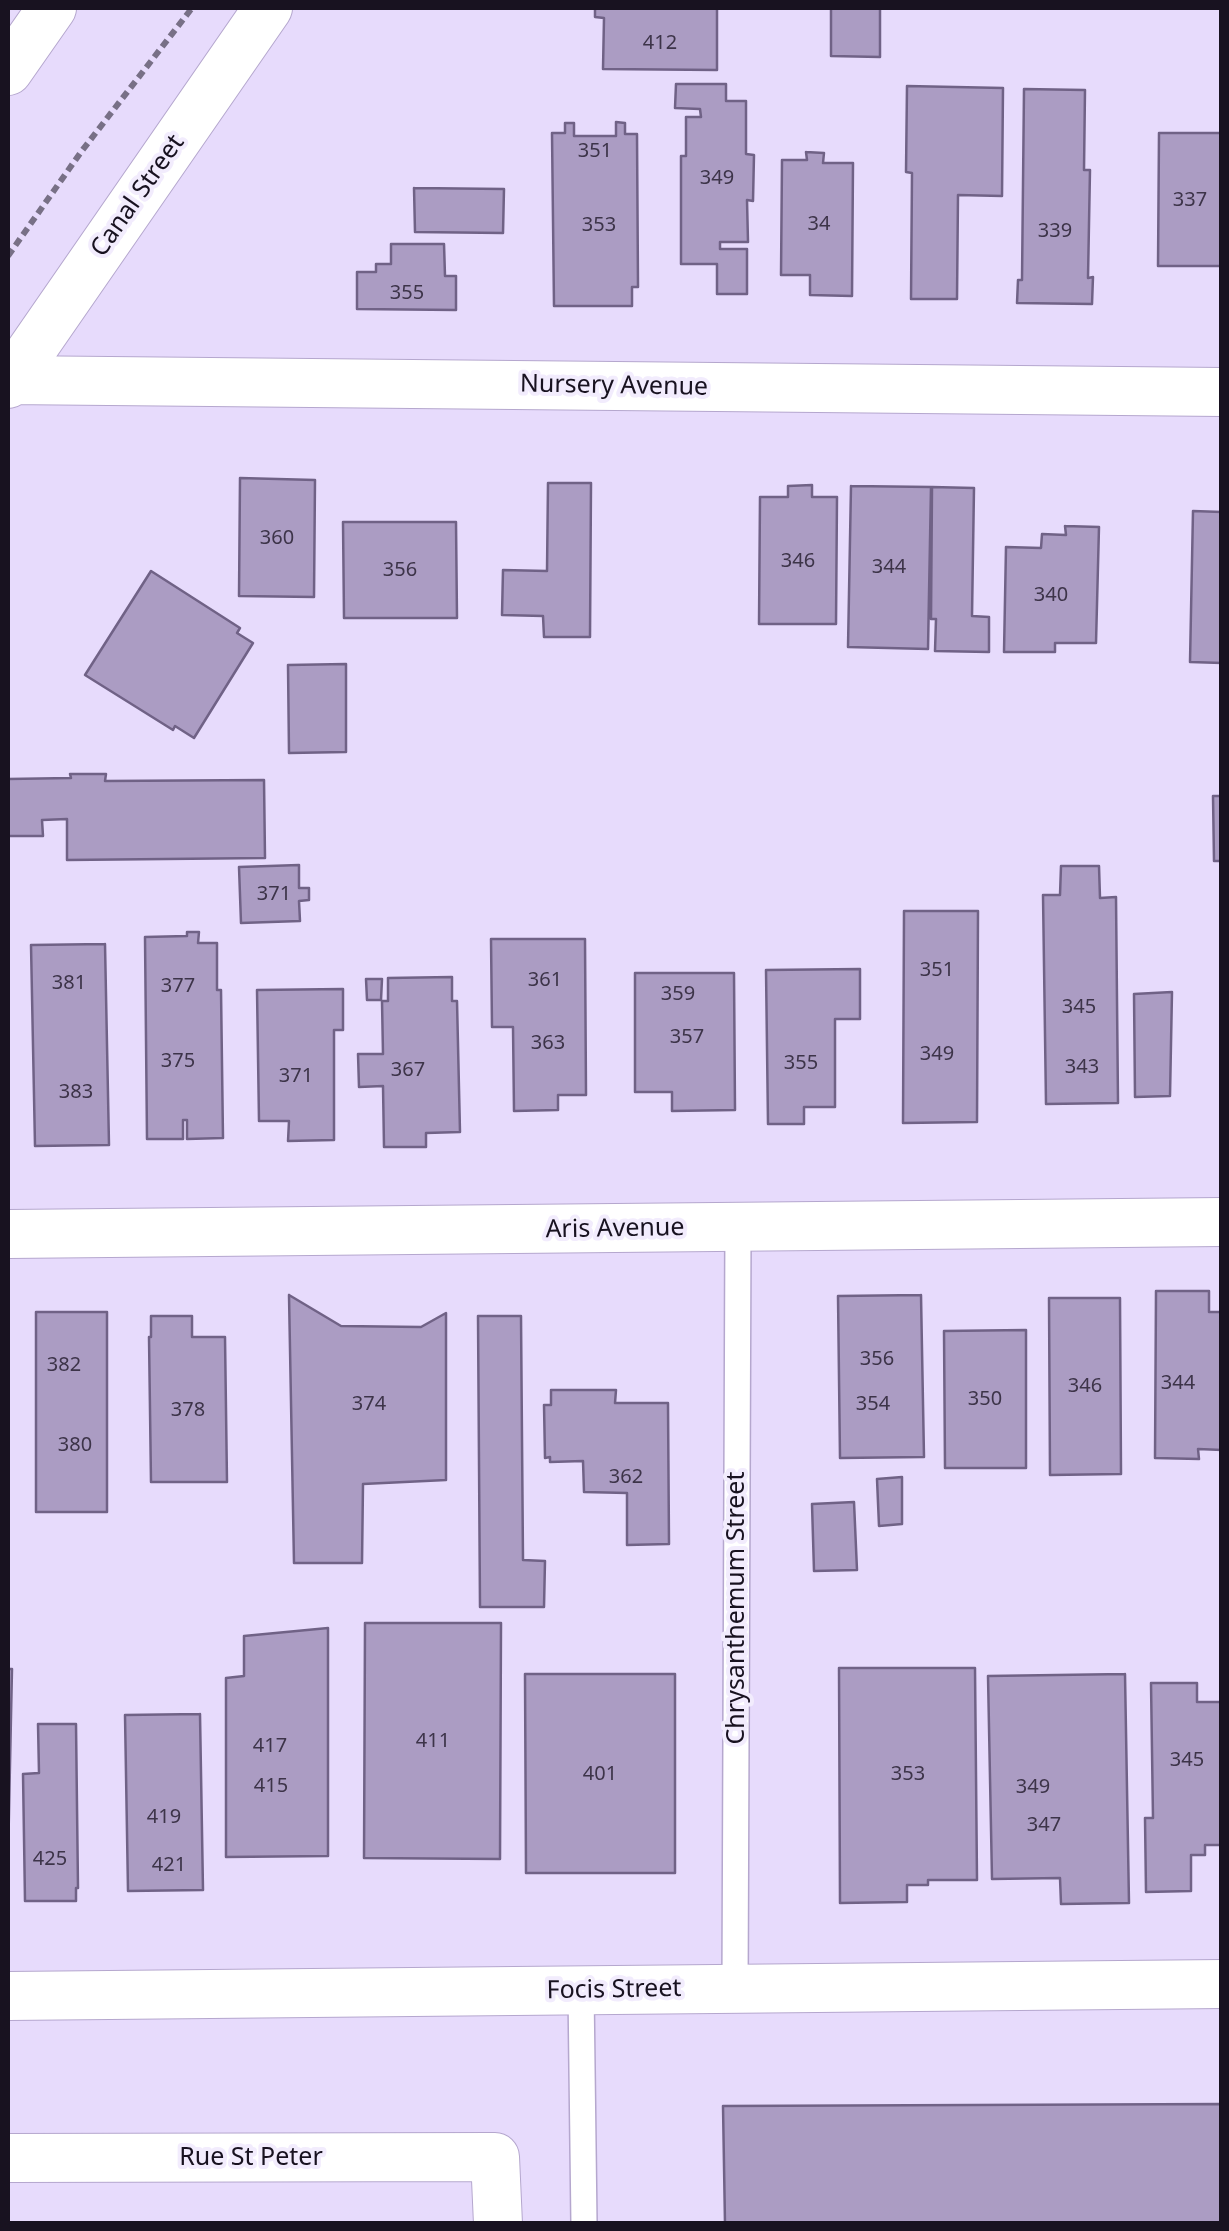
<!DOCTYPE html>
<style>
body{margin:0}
#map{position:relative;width:1229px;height:2231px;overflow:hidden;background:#e7dbfc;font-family:"Noto Sans",sans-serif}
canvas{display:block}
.frame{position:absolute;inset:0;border:10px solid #181220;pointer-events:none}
</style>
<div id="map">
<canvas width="1229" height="2231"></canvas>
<div class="frame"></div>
</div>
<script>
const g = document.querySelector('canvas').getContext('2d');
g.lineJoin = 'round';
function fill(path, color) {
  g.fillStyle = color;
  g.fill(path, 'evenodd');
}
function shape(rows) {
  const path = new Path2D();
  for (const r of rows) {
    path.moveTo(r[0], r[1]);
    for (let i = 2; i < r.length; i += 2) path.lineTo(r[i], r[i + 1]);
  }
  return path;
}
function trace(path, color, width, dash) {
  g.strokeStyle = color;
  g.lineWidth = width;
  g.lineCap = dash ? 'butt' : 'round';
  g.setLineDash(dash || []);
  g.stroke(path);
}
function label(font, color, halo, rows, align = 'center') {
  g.font = font + ' "Noto Sans",sans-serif';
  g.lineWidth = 8;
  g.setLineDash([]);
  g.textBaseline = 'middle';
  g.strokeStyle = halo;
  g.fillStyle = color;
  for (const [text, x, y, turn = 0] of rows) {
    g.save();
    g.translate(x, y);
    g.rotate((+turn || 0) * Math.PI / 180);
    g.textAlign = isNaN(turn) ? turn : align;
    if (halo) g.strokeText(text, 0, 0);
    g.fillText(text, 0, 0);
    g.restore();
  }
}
const building = shape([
 [595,8,717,8,717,70,603,69,604,18,595,17,595,8],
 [831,8,880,8,880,57,831,56,831,8],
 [676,84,726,84,726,101,746,101,746,154,754,155,753,201,747,200,748,242,720,242,720,249,747,249,747,294,717,294,717,264,681,264,681,156,686,156,686,117,701,117,700,109,675,108,676,84],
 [907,86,1003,88,1002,196,958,195,957,299,911,299,912,173,906,172,907,86],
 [1024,89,1085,90,1084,170,1090,170,1088,278,1093,277,1092,304,1017,303,1018,280,1022,280,1024,89],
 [616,122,625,123,625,134,637,134,638,287,632,287,632,306,554,306,552,133,565,133,565,123,574,123,574,136,616,136,616,122],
 [1159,133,1222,133,1222,266,1158,266,1159,133],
 [806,152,824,153,823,163,853,163,852,296,810,295,810,275,781,275,782,160,807,160,806,152],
 [414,188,504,189,503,233,415,232,414,188],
 [391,244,444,244,445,276,456,276,456,310,357,309,357,272,376,272,376,264,391,264,391,244],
 [240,478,315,480,314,597,239,596,240,478],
 [548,483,591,483,590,637,544,637,543,616,502,615,503,570,547,571,548,483],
 [812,485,812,497,837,497,836,624,759,624,760,497,788,497,788,486,812,485],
 [851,486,931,487,928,649,848,647,851,486],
 [932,487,974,488,972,616,989,617,989,652,935,651,936,619,931,619,932,487],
 [1193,511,1222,512,1222,663,1190,662,1193,511],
 [343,522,456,522,457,618,344,618,343,522],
 [1065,526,1099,527,1096,643,1055,643,1055,652,1004,652,1006,547,1041,548,1042,534,1066,535,1065,526],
 [151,571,240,628,237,633,253,643,194,738,175,726,173,730,85,675,151,571],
 [346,664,346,752,289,753,288,665,346,664],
 [70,774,106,774,105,781,264,780,265,858,67,860,67,819,42,820,43,836,8,836,8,779,71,778,70,774],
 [1213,796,1222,796,1222,861,1214,861,1213,796],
 [299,865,299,888,309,888,309,900,299,901,300,921,241,923,239,867,299,865],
 [1061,866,1099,866,1100,898,1116,897,1118,1103,1046,1104,1043,895,1060,895,1061,866],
 [904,911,978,911,977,1122,903,1123,904,911],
 [187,932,199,932,198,943,217,943,217,990,221,990,223,1138,187,1139,187,1120,183,1120,183,1139,147,1139,145,937,187,936,187,932],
 [491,939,585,939,586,1095,558,1095,558,1110,514,1111,513,1027,492,1027,491,939],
 [105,944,109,1145,35,1146,31,945,105,944],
 [860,969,860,1019,835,1019,835,1107,804,1107,804,1124,768,1124,766,970,860,969],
 [635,973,734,973,735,1110,672,1111,672,1092,635,1092,635,973],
 [452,977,452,1001,457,1001,460,1132,426,1133,426,1147,384,1147,383,1086,359,1087,358,1054,383,1054,382,1001,388,1001,388,978,452,977],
 [366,979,382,979,381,1000,367,1000,366,979],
 [343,989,343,1030,334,1030,334,1140,288,1141,289,1121,259,1121,257,990,343,989],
 [1172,992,1170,1096,1135,1097,1134,994,1172,992],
 [1156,1291,1209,1291,1209,1312,1222,1312,1222,1450,1198,1449,1199,1459,1155,1458,1156,1291],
 [289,1295,341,1326,421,1327,446,1313,446,1480,363,1484,362,1563,294,1563,289,1295],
 [921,1295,924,1457,840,1458,838,1296,921,1295],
 [1049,1298,1120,1298,1121,1474,1050,1475,1049,1298],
 [36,1312,107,1312,107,1512,36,1512,36,1312],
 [151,1316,192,1316,192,1337,225,1337,227,1482,151,1482,149,1337,151,1337,151,1316],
 [478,1316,521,1316,523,1560,545,1561,544,1607,480,1607,478,1316],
 [1026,1330,1026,1468,945,1468,944,1331,1026,1330],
 [551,1390,616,1390,615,1403,668,1403,669,1544,627,1545,627,1493,584,1492,583,1461,550,1462,550,1457,545,1458,544,1405,551,1405,551,1390],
 [902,1477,902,1524,879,1526,877,1479,902,1477],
 [854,1502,857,1570,814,1571,812,1504,854,1502],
 [365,1623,501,1623,500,1859,364,1858,365,1623],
 [328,1628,328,1856,226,1857,226,1678,244,1676,244,1636,328,1628],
 [839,1668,975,1668,977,1880,928,1880,928,1885,907,1885,907,1902,840,1903,839,1668],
 [8,1669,12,1669,8,1860,8,1669],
 [525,1674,675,1674,675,1873,526,1873,525,1674],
 [1125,1674,1129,1903,1061,1904,1060,1878,992,1879,988,1676,1125,1674],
 [1151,1683,1197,1683,1197,1702,1222,1702,1222,1845,1205,1845,1205,1855,1191,1855,1191,1891,1146,1892,1145,1818,1153,1818,1151,1683],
 [200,1714,203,1890,128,1891,125,1715,200,1714],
 [38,1724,76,1724,78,1888,76,1888,76,1901,25,1901,23,1774,39,1773,38,1724],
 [1222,2104,1222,2224,725,2224,723,2106,1222,2104]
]);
const path = shape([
 [8,256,81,152,192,8]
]);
const lane = shape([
 [735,1989,738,1228],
 [581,1990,584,2224]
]);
const street = shape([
 [8,71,52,8],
 [8,380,1222,392],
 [8,384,268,8],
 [8,1234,1222,1222],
 [8,1996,1222,1984],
 [8,2158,495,2157,498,2224]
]);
const numberNames = [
 ["412",660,43],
 ["351",595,151],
 ["349",717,178],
 ["337",1190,200],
 ["34",819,224],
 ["353",599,225],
 ["339",1055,231],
 ["355",407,293],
 ["360",277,538],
 ["346",798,561],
 ["344",889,567],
 ["356",400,570],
 ["340",1051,595],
 ["371",274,894],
 ["351",937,970],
 ["361",545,980],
 ["381",69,983],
 ["377",178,986],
 ["359",678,994],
 ["345",1079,1007],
 ["357",687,1037],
 ["363",548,1043],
 ["349",937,1054],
 ["375",178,1061],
 ["355",801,1063],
 ["343",1082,1067],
 ["367",408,1070],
 ["371",296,1076],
 ["383",76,1092],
 ["356",877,1359],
 ["382",64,1365],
 ["344",1178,1383],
 ["346",1085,1386],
 ["350",985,1399],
 ["374",369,1404],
 ["354",873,1404],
 ["378",188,1410],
 ["380",75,1445],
 ["362",626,1477],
 ["411",433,1741],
 ["417",270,1746],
 ["345",1187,1760],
 ["401",600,1774],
 ["353",908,1774],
 ["415",271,1786],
 ["349",1033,1787],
 ["419",164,1817],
 ["347",1044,1825],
 ["425",50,1859],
 ["421",169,1865]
];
const streetNames = [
 ["Canal Street",138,196,-55],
 ["Nursery Avenue",614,386,1],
 ["Aris Avenue",615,1229,-1],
 ["Chrysanthemum Street",737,1608,-90],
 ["Focis Street",614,1990,-1],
 ["Rue St Peter",251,2158]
];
fill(building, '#ab9cc3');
trace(building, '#706286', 2.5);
trace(lane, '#b5a7ce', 28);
trace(street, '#b5a7ce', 50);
trace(path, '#787086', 6, [8, 5]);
trace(lane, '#fff', 25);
trace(street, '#fff', 48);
label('20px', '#3d3449', null, numberNames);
label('25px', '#181220', '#f2ecfd', streetNames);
</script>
